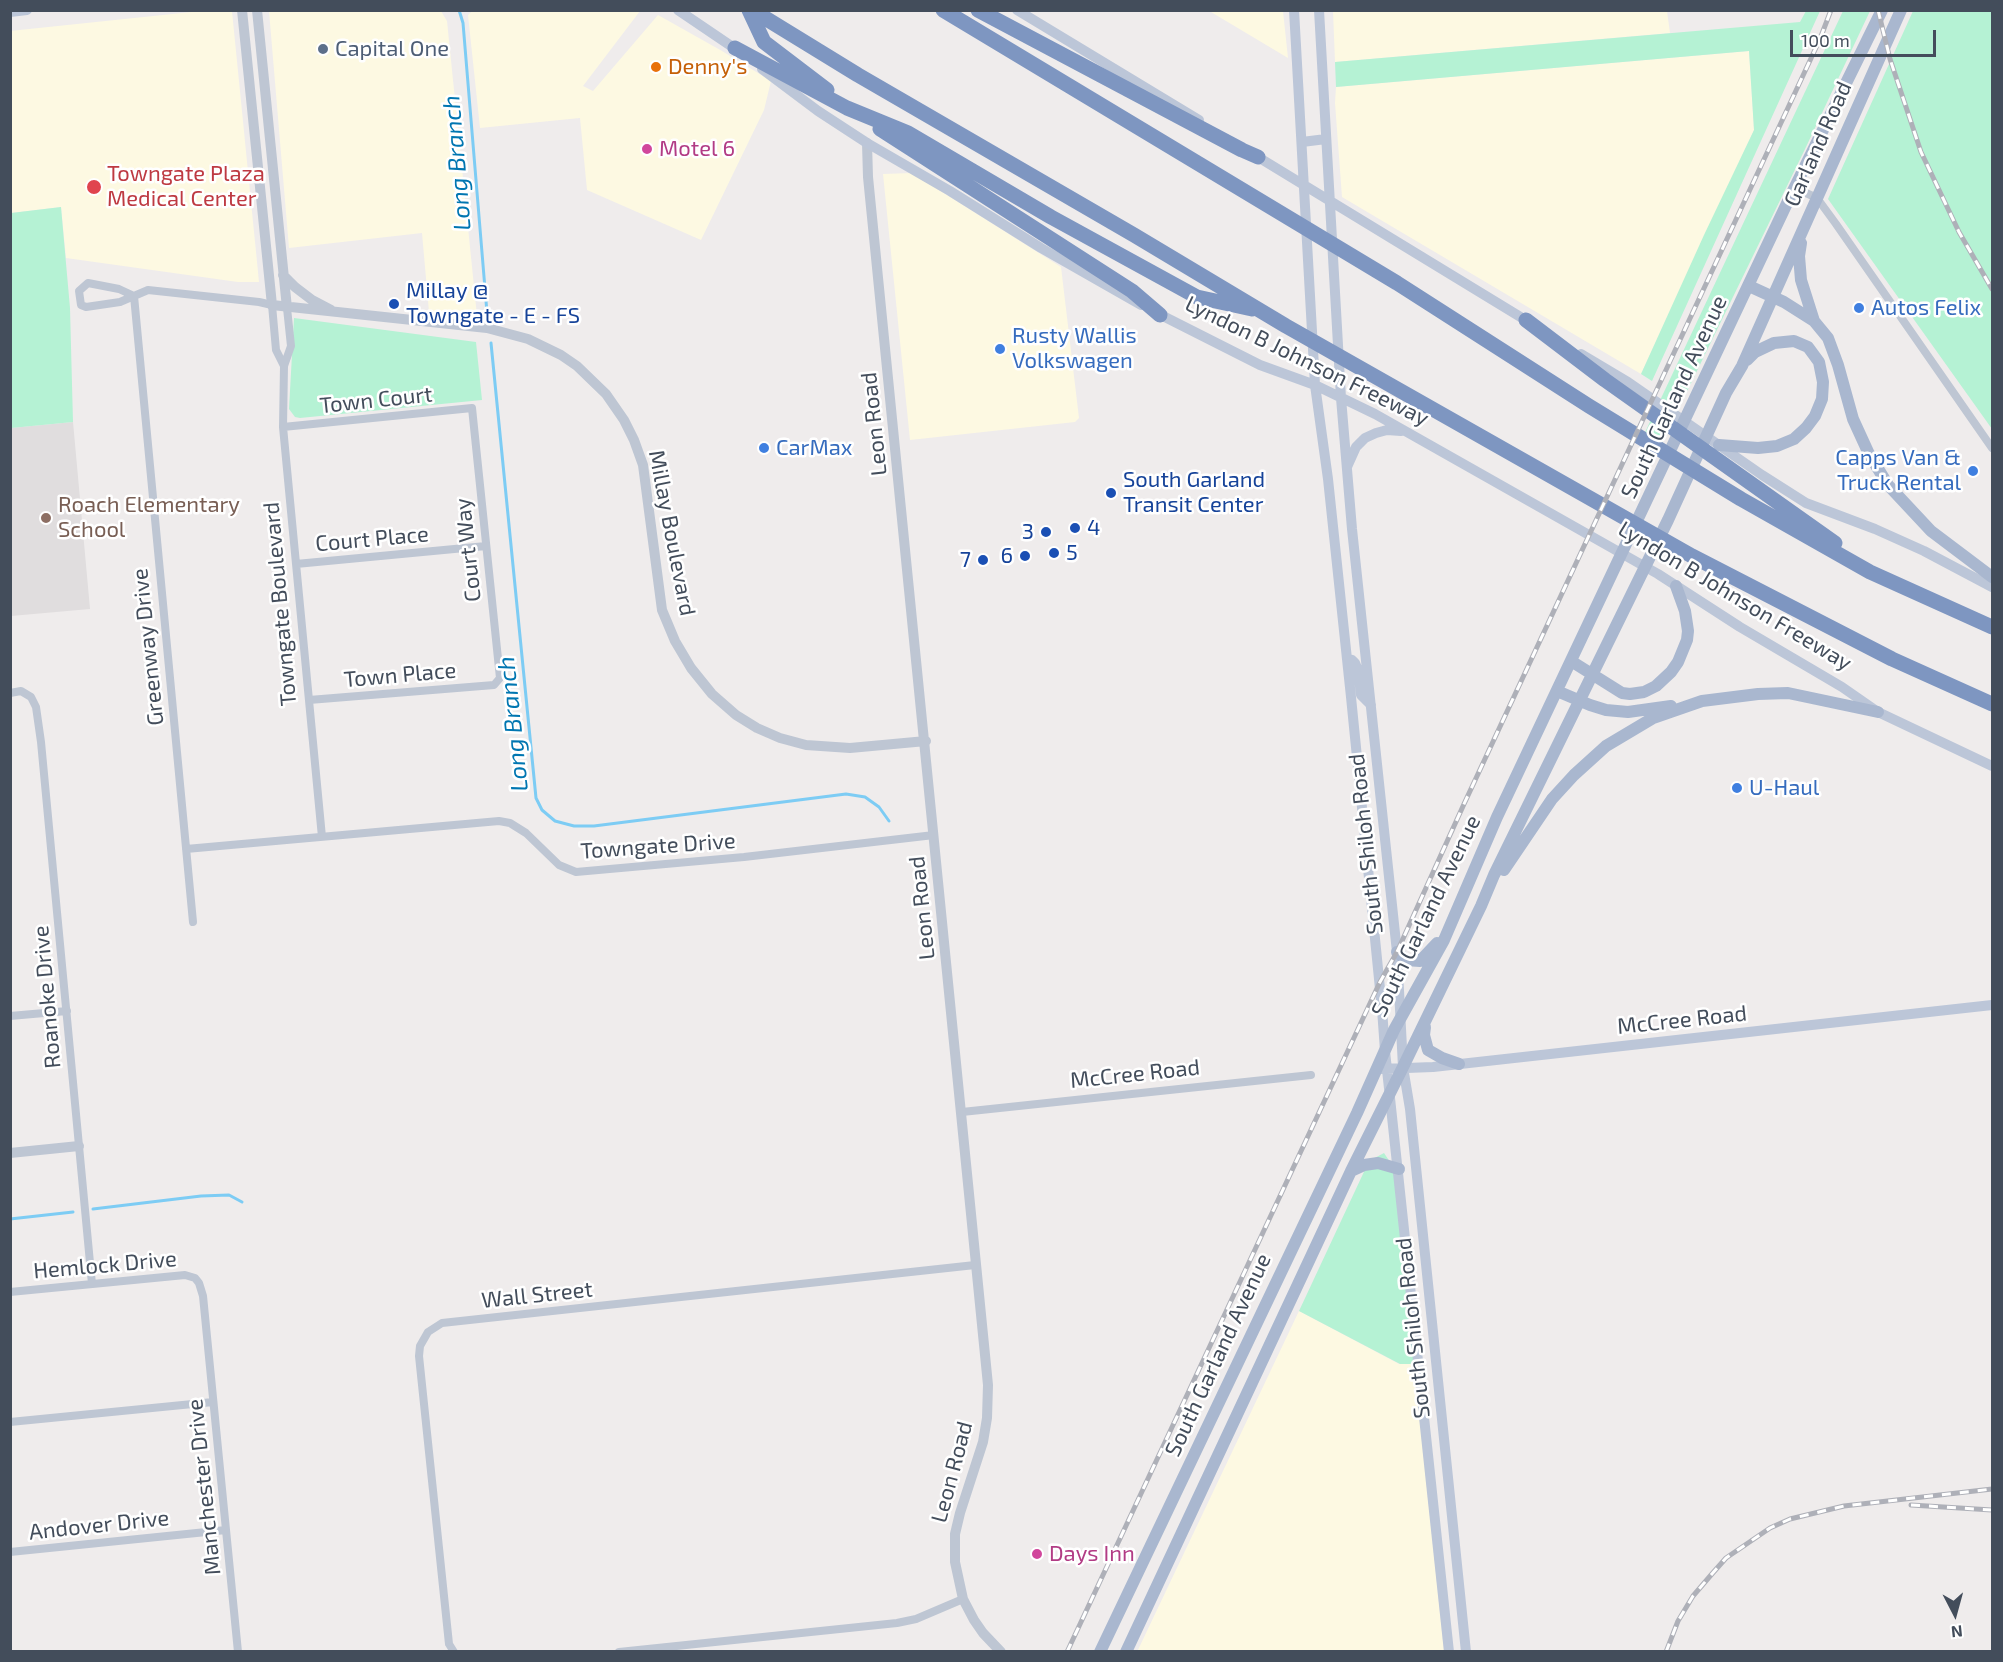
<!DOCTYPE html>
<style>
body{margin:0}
#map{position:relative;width:2003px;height:1662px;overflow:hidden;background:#efecec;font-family:"Exo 2",sans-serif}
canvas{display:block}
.frame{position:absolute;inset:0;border:12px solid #434d5b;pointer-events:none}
.north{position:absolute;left:1925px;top:1584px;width:60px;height:60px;-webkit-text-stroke:4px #fff;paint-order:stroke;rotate:174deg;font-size:16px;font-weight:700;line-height:24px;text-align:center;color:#434d5b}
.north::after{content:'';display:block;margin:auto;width:21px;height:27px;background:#434d5b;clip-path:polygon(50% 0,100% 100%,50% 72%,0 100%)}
.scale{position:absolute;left:1790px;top:30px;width:146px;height:27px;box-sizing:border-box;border:3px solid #434d5b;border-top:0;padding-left:8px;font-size:18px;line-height:21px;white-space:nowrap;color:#434d5b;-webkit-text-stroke:4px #fff;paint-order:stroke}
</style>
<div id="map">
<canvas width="2003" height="1662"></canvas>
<div class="frame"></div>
<div class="north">N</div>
<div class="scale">100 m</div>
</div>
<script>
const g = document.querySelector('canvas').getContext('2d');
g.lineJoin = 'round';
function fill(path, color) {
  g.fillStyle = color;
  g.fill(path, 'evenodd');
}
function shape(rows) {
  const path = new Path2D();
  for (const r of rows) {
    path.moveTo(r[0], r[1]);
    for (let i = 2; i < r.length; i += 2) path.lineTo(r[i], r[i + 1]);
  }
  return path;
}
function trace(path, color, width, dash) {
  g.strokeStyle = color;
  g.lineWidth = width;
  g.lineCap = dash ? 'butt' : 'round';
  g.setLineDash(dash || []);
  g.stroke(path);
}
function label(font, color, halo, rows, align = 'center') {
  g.font = font + ' "Exo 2",sans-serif';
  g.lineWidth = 5;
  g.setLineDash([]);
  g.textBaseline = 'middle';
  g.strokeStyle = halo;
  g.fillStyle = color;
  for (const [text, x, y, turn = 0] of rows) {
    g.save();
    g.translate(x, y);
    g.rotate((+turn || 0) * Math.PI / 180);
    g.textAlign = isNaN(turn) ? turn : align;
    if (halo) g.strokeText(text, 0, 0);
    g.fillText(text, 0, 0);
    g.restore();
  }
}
const commercial = shape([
 [473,10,640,11,583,86,593,91,658,15,722,51,771,81,764,110,701,240,587,190,580,118,480,128,468,15],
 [201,11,232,11,259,282,238,282,66,258,61,207,11,213,10,31],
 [269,11,441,11,447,21,477,316,429,312,422,233,289,248],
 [1210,11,1283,11,1288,58,1211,12],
 [1333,11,1667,11,1670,33,1335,62],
 [1749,51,1754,130,1641,374,1342,197,1335,103,1336,87],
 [912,173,1061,267,1079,418,1075,422,910,440,883,174],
 [1299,1311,1399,1364,1414,1364,1444,1651,1137,1652]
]);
const education = shape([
 [73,422,90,609,11,616,11,428]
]);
const green = shape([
 [1806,11,1820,11,1652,381,1641,374,1704,235,1754,130,1749,51,1336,87,1335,62,1800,22],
 [1843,11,1870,11,1806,147,1657,453,1640,443],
 [1913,11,1992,11,1992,429,1828,199],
 [61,207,70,308,73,422,11,428,11,213],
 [294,318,476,342,482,400,300,418,295,417,289,409],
 [1384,1153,1394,1168,1414,1364,1400,1364,1299,1311,1369,1161]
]);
const stream = shape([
 [459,10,463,23,487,313],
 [491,343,536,798,542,810,555,821,574,826,594,826,846,794,865,797,879,807,889,821],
 [93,1209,201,1196,229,1195,242,1202],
 [10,1219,73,1212]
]);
const minor = shape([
 [1795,188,1817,198,1836,224,1992,448],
 [287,308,291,346,284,366,283,427,322,837],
 [283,427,472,408,500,678,494,685,309,700],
 [296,564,486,546],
 [10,693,21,691,31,697,36,707,41,742,92,1284],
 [186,849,499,821,510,823,526,833,559,865,576,872,744,857,934,835],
 [193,922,134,296,120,302,86,307,81,305,79,291,88,283,119,289,134,296,148,290,259,302,272,305,276,350,284,366],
 [10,1016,67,1011],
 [962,1112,1311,1075],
 [10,1292,185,1275,195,1278,199,1283,203,1296,238,1652],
 [10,1422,213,1402],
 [10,1552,226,1530],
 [454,1652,449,1644,419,1356,420,1346,428,1332,442,1323,975,1265],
 [619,1652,897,1623,916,1619,963,1599]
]);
const tertiary = shape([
 [242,10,272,305,487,328,528,339,561,355,577,366,606,394,624,420,634,440,643,465,662,610,675,641,691,668,712,694,736,715,757,728,780,738,806,745,850,748,926,741],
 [257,10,287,308],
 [867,143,868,177,988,1385,987,1418,983,1442,960,1513,955,1534,955,1562,963,1599,974,1620,983,1633,1001,1652],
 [283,275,295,287,312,300,331,310],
 [10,1153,79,1146]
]);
const secondary = shape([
 [678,10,740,52],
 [1017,10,1199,120],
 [1294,10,1315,385,1328,479,1351,697,1382,1009,1385,1051,1449,1652],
 [1319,10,1341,398,1352,529,1397,952,1403,1067,1410,1109,1466,1652],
 [10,12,27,10],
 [762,69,818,111,867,143,950,191,1041,248,1141,305],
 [1302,142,1326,139],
 [1253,154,1532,324],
 [1155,312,1260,365,1315,385,1375,414,1658,574,1740,627,1842,687,1878,712,1992,766],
 [1581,354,1628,382,1762,475,1806,503,1875,529,1924,551,1992,587],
 [1347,467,1356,447,1365,438,1376,433,1387,430,1401,431],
 [1347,659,1352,660,1355,663,1358,670,1361,695,1371,705],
 [1380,1069,1433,1067,1992,1005]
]);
const primary = shape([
 [1801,243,1799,256,1801,280,1814,321],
 [1749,286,1784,302,1814,321,1828,338,1838,365,1853,419,1869,454,1888,485,1931,531,1992,577],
 [1719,445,1758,448,1777,446,1794,439,1806,428,1815,416,1822,399,1823,382,1819,362,1808,347,1794,341,1774,343,1755,352,1747,360],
 [1571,661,1622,693,1630,694,1644,692,1656,686,1671,672,1678,662,1687,640,1688,631,1685,611,1676,586],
 [1557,691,1590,705,1606,710,1628,712,1671,706],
 [1504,870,1552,799,1574,775,1606,746,1653,718,1702,701,1758,694,1788,693,1878,712],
 [1397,952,1406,960,1420,961,1437,943],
 [1425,1027,1424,1035,1428,1050,1442,1058,1459,1064],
 [1351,1171,1364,1165,1378,1163,1399,1169],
 [1100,1652,1357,1113,1394,1030,1444,940,1497,817,1789,199,1882,10],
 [1126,1652,1351,1171,1403,1067,1481,906,1494,875,1668,520,1726,393,1742,366,1901,10]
]);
const motorway = shape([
 [749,10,764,42,827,90],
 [752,10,858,75,1134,235,1286,326,1692,556,1892,659,1992,704],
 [943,10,1397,283,1589,406,1741,499,1870,572,1992,627],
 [978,10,1242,150,1258,157],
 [735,48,847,108,908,133,1051,217,1197,297,1252,309],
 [880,129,1132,291,1160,315],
 [1526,320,1605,380,1835,543]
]);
const rail = shape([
 [1878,10,1890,59,1921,152,1959,232,1992,289],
 [1911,1505,1992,1510],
 [1067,1652,1380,982,1397,952,1464,804,1820,39,1831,10],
 [1666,1652,1678,1621,1693,1596,1711,1575,1726,1558,1770,1528,1790,1519,1844,1506,1992,1489]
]);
const markers = [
 [323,49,6,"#5c6f8a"],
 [656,67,6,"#e8710a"],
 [647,149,6,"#d1479c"],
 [94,187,8,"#e0444e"],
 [394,304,6,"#1a4fb4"],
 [1859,308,6,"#3f7fe0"],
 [1000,349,6,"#3f7fe0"],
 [764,448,6,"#3f7fe0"],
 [1973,471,6,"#3f7fe0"],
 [1111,493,6,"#1a4fb4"],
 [46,518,6,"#8d6e63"],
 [1075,528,6,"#1a4fb4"],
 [1046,532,6,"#1a4fb4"],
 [1054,553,6,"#1a4fb4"],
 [1025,556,6,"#1a4fb4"],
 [983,560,6,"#1a4fb4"],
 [1737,788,6,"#3f7fe0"],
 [1037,1554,6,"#d1479c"]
];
const serviceNames = [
 ["Capital One",335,49]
];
const foodNames = [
 ["Denny's",668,67]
];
const streetNames = [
 ["Garland Road",1818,144,-66],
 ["Lyndon B Johnson Freeway",1307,361,26],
 ["South Garland Avenue",1674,397,-65],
 ["Town Court",376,400,-6],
 ["Leon Road",874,424,-96],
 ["Millay Boulevard",672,533,79],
 ["Court Place",372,539,-5],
 ["Court Way",468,550,-96],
 ["Lyndon B Johnson Freeway",1735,596,31],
 ["Towngate Boulevard",280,604,-95],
 ["Greenway Drive",148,647,-96],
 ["Town Place",400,675,-5],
 ["South Shiloh Road",1366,844,-96],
 ["Towngate Drive",658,846,-4],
 ["Leon Road",922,908,-96],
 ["South Garland Avenue",1426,916,-64],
 ["Roanoke Drive",47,997,-95],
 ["McCree Road",1682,1020,-6],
 ["McCree Road",1135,1074,-6],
 ["Hemlock Drive",105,1265,-5],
 ["Wall Street",537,1295,-6],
 ["South Shiloh Road",1413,1328,-96],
 ["South Garland Avenue",1218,1355,-65],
 ["Leon Road",952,1472,-75],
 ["Manchester Drive",204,1487,-96],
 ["Andover Drive",99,1525,-6]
];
const hotelNames = [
 ["Motel 6",659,149],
 ["Days Inn",1049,1554]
];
const healthNames = [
 ["Towngate Plaza",107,174],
 ["Medical Center",107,199]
];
const transitNames = [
 ["Millay @",406,291],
 ["Towngate - E - FS",406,316],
 ["South Garland",1123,480],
 ["Transit Center",1123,505],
 ["4",1087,528],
 ["3",1034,532,"right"],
 ["5",1066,553],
 ["6",1013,556,"right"],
 ["7",971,560,"right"]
];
const shopNames = [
 ["Autos Felix",1871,308],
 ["Rusty Wallis",1012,336],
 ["Volkswagen",1012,361],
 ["CarMax",776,448],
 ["Capps Van &",1961,458,"right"],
 ["Truck Rental",1961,483,"right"],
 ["U-Haul",1749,788]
];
const educationNames = [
 ["Roach Elementary",58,505],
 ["School",58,530]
];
const waterNames = [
 ["Long Branch",457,163,-95],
 ["Long Branch",513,724,-96]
];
fill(commercial, '#fdf9e2');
fill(education, '#e0ddde');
fill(green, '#b5f2d4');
trace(stream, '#7dccf4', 3);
trace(minor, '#bec6d3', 8);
trace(tertiary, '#bec6d3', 10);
trace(secondary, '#bcc6d8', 10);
trace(primary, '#a9b7cf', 12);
trace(motorway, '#7e96c1', 15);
trace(rail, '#aeb0b8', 5);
trace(rail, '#fff', 3, [9]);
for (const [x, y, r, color] of markers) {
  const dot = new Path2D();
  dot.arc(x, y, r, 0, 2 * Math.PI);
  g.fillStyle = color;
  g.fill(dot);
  trace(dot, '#fff', 2);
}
label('22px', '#4e5e75', '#fff', serviceNames, 'left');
label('22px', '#c56008', '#fff', foodNames, 'left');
label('22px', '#434d5b', '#fff', streetNames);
label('22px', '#b23c85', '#fff', hotelNames, 'left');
label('22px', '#be3a42', '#fff', healthNames, 'left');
label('22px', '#164399', '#fff', transitNames, 'left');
label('22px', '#366cbe', '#fff', shopNames, 'left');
label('22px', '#785e54', '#fff', educationNames, 'left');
label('italic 24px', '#0076b1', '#fff', waterNames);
</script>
